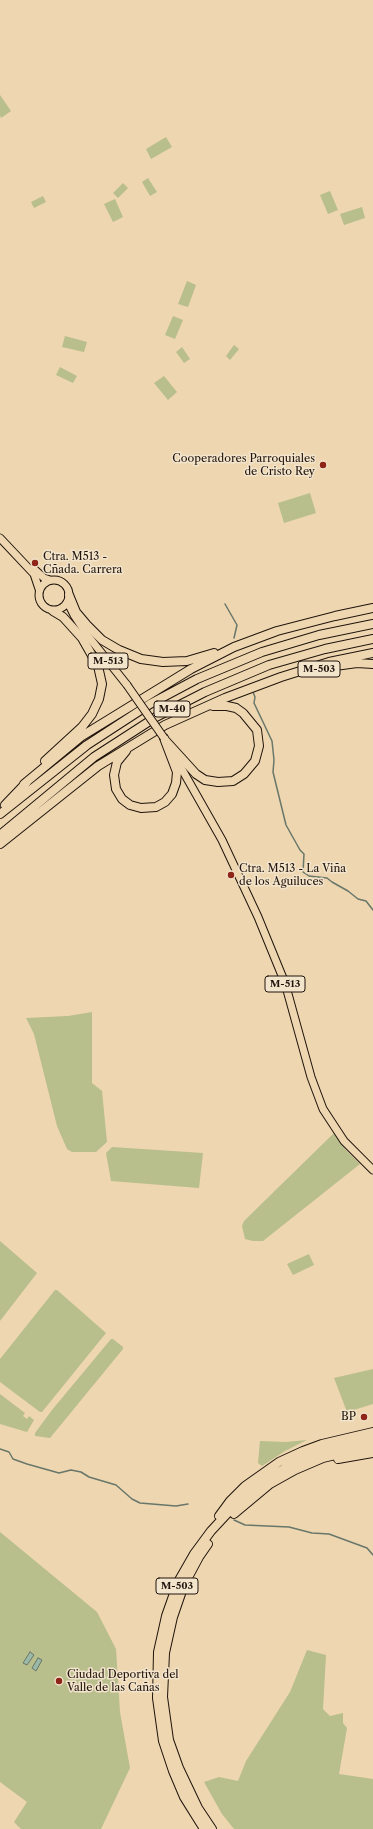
<!DOCTYPE html>
<meta charset="utf-8">
<style>
body{margin:0}
canvas{display:block;background:#edd6b0}
</style>
<canvas width="373" height="1829"></canvas>
<script>
const g = document.querySelector('canvas').getContext('2d');
g.lineJoin = 'round';
function fill(path, color) {
  g.fillStyle = color;
  g.fill(path, 'evenodd');
}
function shape(rows) {
  const path = new Path2D();
  for (const r of rows) {
    if (r.length === 3) {
      path.moveTo(r[0] + r[2], r[1]);
      path.arc(r[0], r[1], r[2], 0, 2 * Math.PI);
      continue;
    }
    path.moveTo(r[0], r[1]);
    for (let i = 2; i < r.length; i += 2) path.lineTo(r[i], r[i + 1]);
  }
  return path;
}
function trace(path, color, width, dash) {
  g.strokeStyle = color;
  g.lineWidth = width;
  g.lineCap = dash ? 'butt' : 'round';
  g.setLineDash(dash || []);
  g.stroke(path);
}
function label(font, color, halo, rows, align = 'center') {
  g.font = font + ' "Libre Caslon Text",serif';
  g.lineWidth = 3;
  g.setLineDash([]);
  g.textBaseline = 'middle';
  g.strokeStyle = halo;
  g.fillStyle = color;
  for (const [text, x, y, turn = 0] of rows) {
    g.save();
    g.translate(x, y);
    g.rotate((+turn || 0) * Math.PI / 180);
    g.textAlign = isNaN(turn) ? turn : align;
    if (halo) g.strokeText(text, 0, 0);
    g.fillText(text, 0, 0);
    g.restore();
  }
}
const green = shape([
 [0,95,11,111,1,118,0,115],
 [166,137,172,147,151,159,146,149],
 [148,178,157,192,150,196,142,182],
 [123,183,128,188,118,198,113,193],
 [330,191,338,210,328,214,320,195],
 [43,196,46,202,34,208,31,202],
 [115,199,123,217,113,222,104,204],
 [362,207,365,218,344,225,340,214],
 [187,281,196,285,188,307,178,304],
 [173,316,183,320,175,339,165,335],
 [65,336,87,342,84,352,62,347],
 [234,345,239,349,230,360,226,356],
 [182,347,190,359,184,363,176,352],
 [60,367,77,376,73,383,56,375],
 [164,376,177,392,168,400,154,383],
 [310,493,316,513,284,523,278,503],
 [92,1012,92,1083,102,1091,107,1142,96,1152,72,1152,67,1149,57,1126,34,1034,26,1018,68,1016],
 [334,1133,345,1149,360,1164,263,1241,253,1241,245,1239,242,1226,244,1221],
 [112,1147,203,1153,199,1188,111,1181,106,1153],
 [0,1241,37,1273,0,1321],
 [309,1254,314,1265,293,1275,287,1264],
 [55,1290,57,1290,106,1333,42,1412,40,1412,0,1382,0,1359],
 [111,1339,113,1339,123,1347,123,1349,50,1438,35,1436,35,1433,52,1410],
 [373,1369,373,1404,347,1412,334,1378],
 [0,1394,25,1413,23,1416,27,1419,29,1416,34,1420,27,1432,0,1424],
 [307,1440,285,1451,262,1466,258,1463,260,1441,286,1442],
 [0,1532,97,1612,116,1649,120,1712,130,1768,101,1829,21,1829,14,1822,27,1802,0,1782],
 [307,1650,326,1655,323,1709,330,1716,343,1713,343,1723,347,1728,339,1774,373,1779,373,1829,234,1829,222,1814,204,1782,219,1777,238,1781,246,1761,290,1692]
]);
const water = shape([
 [30,1652,34,1655,27,1665,23,1663,30,1652],
 [38,1658,42,1660,36,1671,32,1668,38,1658]
]);
const stream = shape([
 [225,604,237,625,234,638],
 [253,692,255,697,254,703,272,741,274,760,273,772,286,825,300,850,304,854,303,872,309,876,327,878,332,882,348,891,358,899,366,901,373,910],
 [0,1449,9,1452,13,1459,27,1464,59,1473,71,1470,81,1472,89,1477,116,1485,132,1499,140,1503,176,1506,188,1504],
 [234,1520,245,1525,289,1527,312,1533,329,1534,367,1548,373,1555]
]);
const primary = shape([
 [0,538,34,574,39,589],
 [33,568,44,578,50,580],
 [54,595,15],
 [68,603,74,615,88,636,127,685],
 [171,750,222,840,258,917,285,983,311,1077,323,1109,344,1141,373,1170]
]);
const highway = shape([
 [69,595,76,612,87,625,102,640,119,650,141,659,163,662,187,661,214,653],
 [328,667,357,663,373,664],
 [165,740,196,774,205,780,218,782,233,781,244,774,255,761,259,746,257,730,243,713,236,708,227,706,213,706],
 [126,751,117,762,114,775,116,789,122,799,130,805,141,808,156,807,165,802,172,794,176,783,177,772,164,738],
 [45,761,82,727,92,714,99,699,102,684,98,666,82,638,63,617,53,611],
 [24,784,82,736,191,669,234,647,277,631,335,616,373,608],
 [5,805,27,782],
 [0,814,87,745,150,704,197,679,262,652,319,635,373,624],
 [0,835,94,757,156,717,205,692,269,665,325,649,373,639],
 [0,844,98,766,165,725,225,698,281,677,329,662,373,653],
 [338,1459,373,1453],
 [234,1514,270,1484,295,1470,323,1458,373,1446],
 [219,1516,230,1501,245,1486,279,1462,303,1451,322,1444,373,1432],
 [208,1544,199,1557,184,1585,173,1617,165,1653,163,1697,169,1740,179,1768,198,1808,212,1829],
 [204,1829,184,1797,173,1771,163,1741,157,1698,158,1652,166,1616,178,1582,194,1554,211,1531,238,1502,258,1484,287,1467,321,1452,373,1438]
]);
const primaryBridge = shape([
 [127,685,164,738]
]);
const markers = [
 [323,465,4,"#8f2418"],
 [35,563,4,"#8f2418"],
 [231,875,4,"#8f2418"],
 [364,1417,4,"#8f2418"],
 [59,1681,4,"#8f2418"]
];
const shields = [
 [108,661,40],
 [319,669,42],
 [172,709,36],
 [285,984,40],
 [177,1586,42]
];
const shieldNames = [
 ["M-513",108,661],
 ["M-503",319,669],
 ["M-40",172,709],
 ["M-513",285,984],
 ["M-503",177,1586]
];
const poiNames = [
 ["Cooperadores Parroquiales",315,459,"right"],
 ["de Cristo Rey",315,472,"right"],
 ["Ctra. M513 -",43,557],
 ["Cñada. Carrera",43,570],
 ["Ctra. M513 - La Viña",239,869],
 ["de los Aguiluces",239,882],
 ["BP",356,1417,"right"],
 ["Ciudad Deportiva del",67,1675],
 ["Valle de las Cañas",67,1688]
];
fill(green, '#b8be8c');
fill(water, '#9ab9a8');
trace(water, '#69776a', 1);
trace(stream, '#69776a', 1.5);
trace(primary, '#20140c', 9);
trace(highway, '#20140c', 10);
trace(primary, '#edd6b0', 7);
trace(highway, '#edd6b0', 8);
trace(primaryBridge, '#20140c', 9, []);
trace(primaryBridge, '#edd6b0', 7);
for (const [x, y, r, color] of markers) {
  const dot = new Path2D();
  dot.arc(x, y, r, 0, 2 * Math.PI);
  g.fillStyle = color;
  g.fill(dot);
  trace(dot, '#f3e4cc', 1.5);
}
for (const [x, y, w] of shields) {
  const box = new Path2D();
  box.roundRect(x - w / 2, y - 8, w, 16, 3);
  g.fillStyle = '#f3e4cc';
  g.fill(box);
  trace(box, '#20140c', 1);
}
label('bold 10px', '#20140c', null, shieldNames);
label('11px', '#20140c', '#f3e4cc', poiNames, 'left');
</script>
